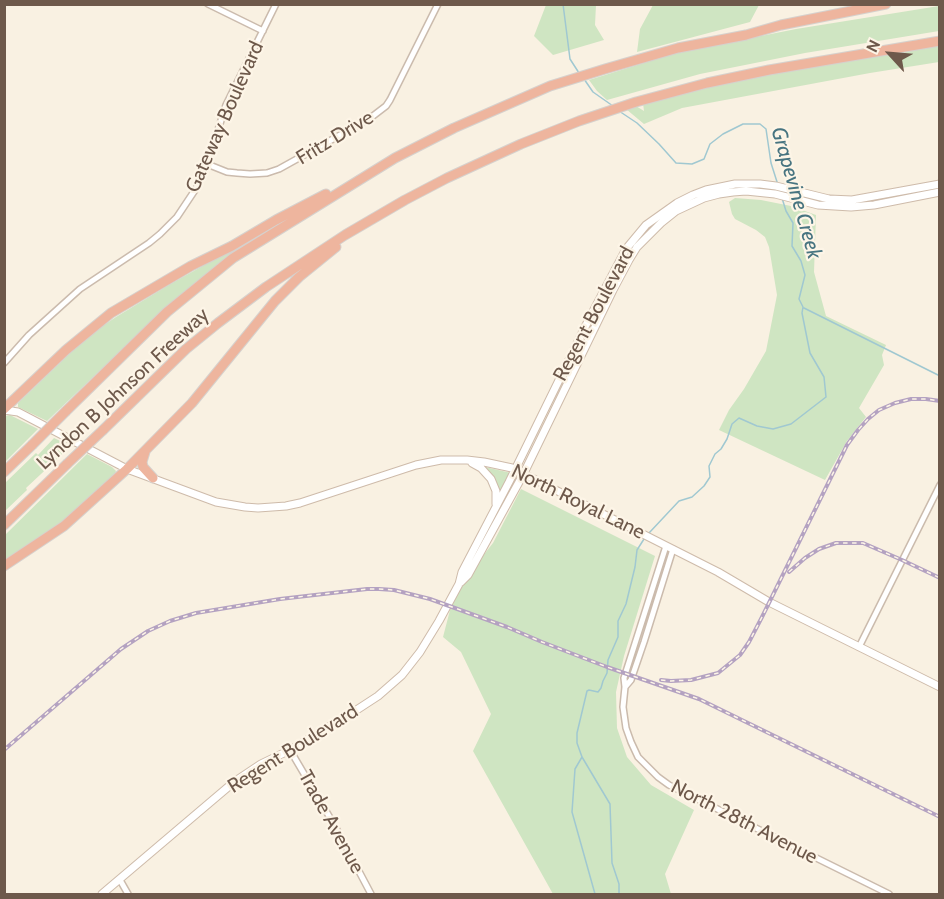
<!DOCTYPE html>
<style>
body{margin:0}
#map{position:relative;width:944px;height:899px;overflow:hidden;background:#f9f1e2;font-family:Cabin,sans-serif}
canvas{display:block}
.frame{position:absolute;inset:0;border:6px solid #6e594b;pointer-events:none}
.north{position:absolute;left:860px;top:24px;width:60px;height:60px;-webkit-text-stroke:4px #fdf5e7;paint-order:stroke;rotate:296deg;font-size:16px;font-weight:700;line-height:24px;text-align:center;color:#6e594b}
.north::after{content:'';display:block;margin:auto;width:21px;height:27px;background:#6e594b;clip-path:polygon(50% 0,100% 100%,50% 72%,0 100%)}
</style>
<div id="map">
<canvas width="944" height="899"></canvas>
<div class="frame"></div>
<div class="north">N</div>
</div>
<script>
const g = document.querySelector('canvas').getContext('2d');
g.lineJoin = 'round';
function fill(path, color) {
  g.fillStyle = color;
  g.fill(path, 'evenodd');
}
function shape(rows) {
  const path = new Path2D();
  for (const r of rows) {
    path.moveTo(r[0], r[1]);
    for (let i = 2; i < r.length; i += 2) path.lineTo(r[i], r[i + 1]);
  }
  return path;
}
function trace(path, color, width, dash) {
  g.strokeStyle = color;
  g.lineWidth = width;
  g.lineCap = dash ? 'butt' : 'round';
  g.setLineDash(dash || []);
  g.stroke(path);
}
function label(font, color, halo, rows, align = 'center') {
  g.font = font + ' Cabin,sans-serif';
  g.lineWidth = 4.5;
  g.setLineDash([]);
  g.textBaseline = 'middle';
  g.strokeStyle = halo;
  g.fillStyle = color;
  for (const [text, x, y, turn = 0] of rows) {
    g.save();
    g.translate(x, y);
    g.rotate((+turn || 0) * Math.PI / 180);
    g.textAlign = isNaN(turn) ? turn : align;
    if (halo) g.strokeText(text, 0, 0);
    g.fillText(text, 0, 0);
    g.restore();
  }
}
const green = shape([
 [546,5,596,5,595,25,604,40,553,55,534,36],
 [653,5,653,4,759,5,750,22,637,52,640,29],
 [939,6,939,31,805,53,700,74,607,100,597,91,589,80,676,53,796,29],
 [939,45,939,62,870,73,682,108,644,124,626,109,636,106,644,111,643,103,744,78],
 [735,198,761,200,791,206,816,215,814,272,826,316,886,345,882,355,884,365,859,408,866,417,847,441,825,480,719,430,729,410,744,389,766,351,777,295,769,247,765,237,756,230,735,219,732,214,729,202],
 [246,242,173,301,47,421,18,407,18,403,89,335,116,317,172,283],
 [10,415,38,429,5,462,5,416],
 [54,438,71,446,26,488,27,490,5,511,5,483,36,453,38,455],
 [87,454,112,467,116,471,114,476,78,511,5,563,5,535],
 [481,466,511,473,499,494],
 [521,489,655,556,624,656,616,692,617,728,627,757,651,785,694,810,665,874,671,894,553,894,473,751,491,714,461,652,443,637,455,591,493,543]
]);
const stream = shape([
 [563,4,570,59,579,73],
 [584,79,593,92,613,106],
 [619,111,637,123,659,144,676,163,692,164,704,159,710,144,723,134,743,124,760,124,766,129,771,163,778,185],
 [804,308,940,376],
 [649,533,679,501,692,497,704,486,710,477,709,466,715,454,721,449,727,439,732,424,739,418,757,426,773,429,791,424,826,397,824,377,810,353,802,313,803,307,799,299,805,275,801,261,792,246,793,223,786,211,782,198],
 [582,757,575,769,572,812,595,894],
 [619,894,619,884,612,863,610,804,582,757,577,743,577,733,587,691,589,690,598,692,601,688,603,681,607,673,608,660,618,637,618,621,626,604,635,567,637,550,644,539]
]);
const street = shape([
 [208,4,263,31],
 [207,164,227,172,237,173,250,174,267,173,279,169,369,119,386,106,390,100,438,4],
 [4,363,29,335,80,289,149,243,160,234,177,217,197,187,207,164,226,105,276,4],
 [666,546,624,678,625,687,623,707,626,728,631,742,638,757,658,777,669,785,889,894],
 [859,647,940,485],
 [625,687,631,680,644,642,673,549],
 [290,750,336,828,371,894],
 [120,880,128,894]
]);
const secondary = shape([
 [4,410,18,412,127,469,216,502,245,507,258,508,286,506,300,503,416,465,441,460,467,460,484,462,512,468,718,572,769,602,940,687],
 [472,463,481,468,491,479,496,491,496,504],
 [461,582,468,575,524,473,613,290,629,260,637,247,661,223,676,211,704,198,719,194,733,192,746,191,775,194,818,205,851,207,874,205,940,192],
 [102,894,234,782,261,764,290,750,355,711,378,696,402,675,420,652,439,621,459,584,462,572,509,482,589,319,626,249,646,225,677,203,693,195,706,190,735,184,760,184,776,186,829,199,852,200,940,184]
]);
const highway = shape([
 [4,409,66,350,111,313,191,266,232,246,276,220,326,194],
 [66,411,167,312,233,258,395,158,454,128,550,86,605,69,678,48,746,35,781,25,886,4],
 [103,430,186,349,218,323,266,287,345,235,405,200,447,178,521,144,579,121,636,102,707,83,769,70,940,41],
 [145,452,142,462,143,467,153,478],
 [4,472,32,445],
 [4,525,67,464],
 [4,566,64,526,127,469,192,403,275,301,299,277,336,247]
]);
const rail = shape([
 [789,572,805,558,819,549,836,543,863,543,902,560,940,578],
 [661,680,671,681,691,680,718,673,740,655,749,642,762,617,847,445,858,430,868,419,879,410,895,403,911,399,926,399,940,401],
 [4,750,121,649,148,631,170,621,196,613,280,599,367,589,379,589,394,590,430,599,507,627,542,642,607,667,699,699,940,817]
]);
const highwayBridge = shape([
 [32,445,66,411],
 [67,464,103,430]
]);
const streetNames = [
 ["Gateway Boulevard",225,117,-66],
 ["Fritz Drive",335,138,-31],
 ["Regent Boulevard",594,314,-62],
 ["Lyndon B Johnson Freeway",123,389,-43],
 ["North Royal Lane",578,502,26],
 ["Regent Boulevard",293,749,-32],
 ["Trade Avenue",331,822,61],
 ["North 28th Avenue",744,822,27]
];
const waterNames = [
 ["Grapevine Creek",796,193,74]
];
fill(green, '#cfe5c2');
trace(stream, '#a0c8d1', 1.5);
trace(street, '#cbbbad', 8);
trace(secondary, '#cebbaa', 9);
trace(highway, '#d6d1cd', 11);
trace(street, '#fff', 5);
trace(secondary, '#fff', 7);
trace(highway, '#eeb59e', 9);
trace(rail, '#b4a2c1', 4);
trace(rail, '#fdf5e7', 1.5, [4.5]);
trace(highwayBridge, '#d6d1cd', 11, []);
trace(highwayBridge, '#eeb59e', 9);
label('20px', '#6e594b', '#fdf5e7', streetNames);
label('italic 21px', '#477480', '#fdf5e7', waterNames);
</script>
